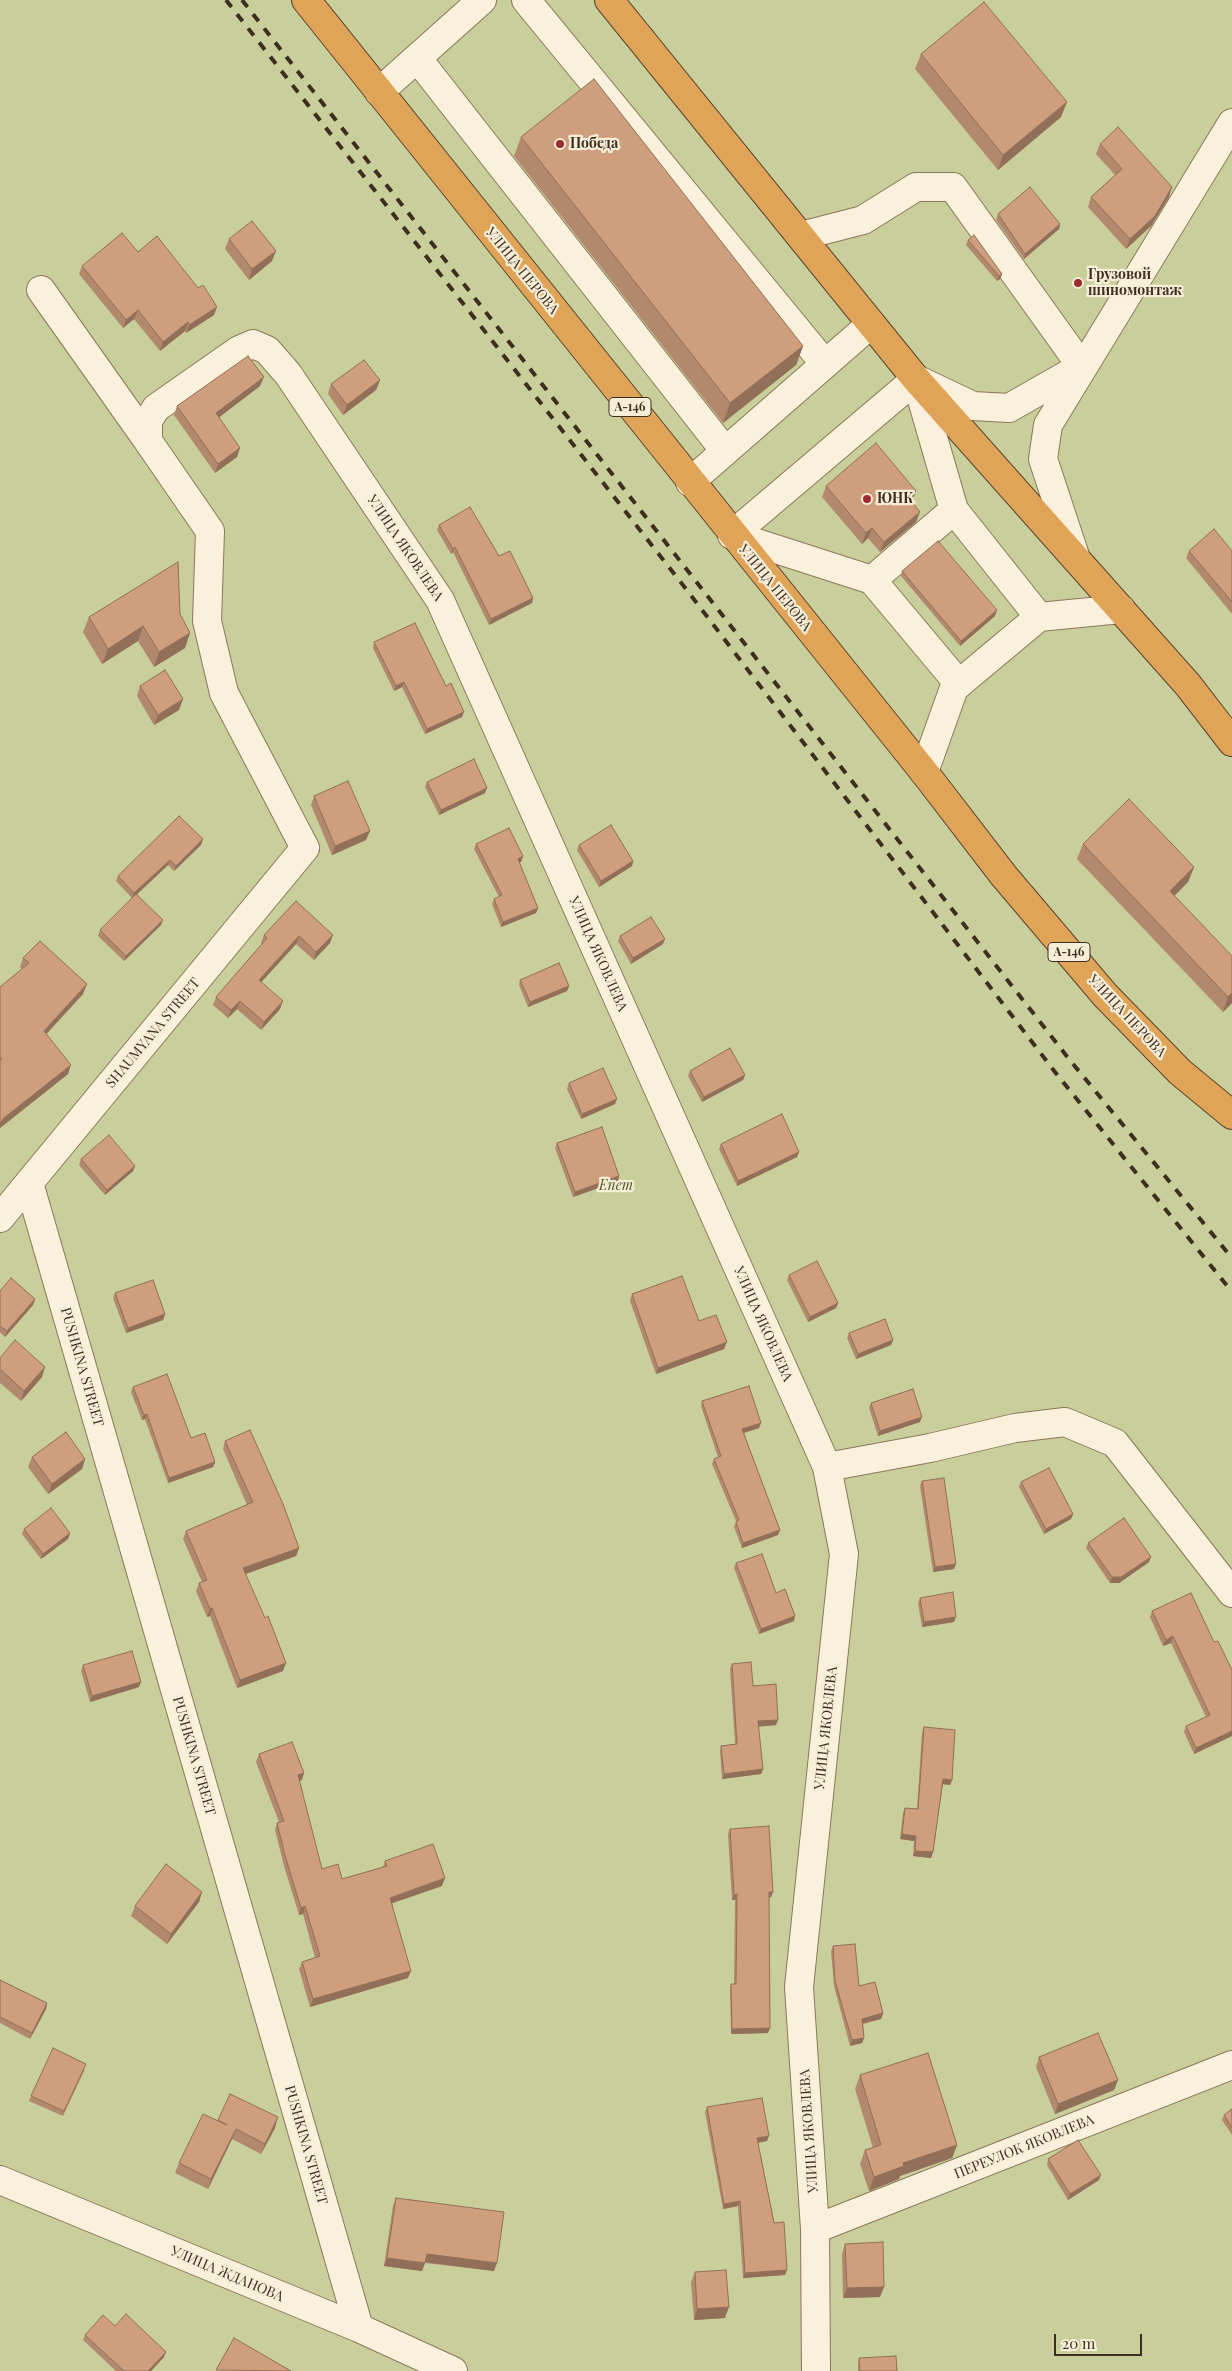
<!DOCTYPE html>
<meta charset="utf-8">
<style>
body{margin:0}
#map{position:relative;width:1232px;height:2371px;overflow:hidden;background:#f0e4c8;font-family:"Playfair Display",serif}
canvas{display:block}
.scale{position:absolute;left:1054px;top:2334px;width:88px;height:22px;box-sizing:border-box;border:2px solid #3d2e20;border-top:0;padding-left:6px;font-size:15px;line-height:18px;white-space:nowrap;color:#3d2e20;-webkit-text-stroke:4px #f7eed8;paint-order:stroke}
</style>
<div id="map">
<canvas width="1232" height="2371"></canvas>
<div class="scale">20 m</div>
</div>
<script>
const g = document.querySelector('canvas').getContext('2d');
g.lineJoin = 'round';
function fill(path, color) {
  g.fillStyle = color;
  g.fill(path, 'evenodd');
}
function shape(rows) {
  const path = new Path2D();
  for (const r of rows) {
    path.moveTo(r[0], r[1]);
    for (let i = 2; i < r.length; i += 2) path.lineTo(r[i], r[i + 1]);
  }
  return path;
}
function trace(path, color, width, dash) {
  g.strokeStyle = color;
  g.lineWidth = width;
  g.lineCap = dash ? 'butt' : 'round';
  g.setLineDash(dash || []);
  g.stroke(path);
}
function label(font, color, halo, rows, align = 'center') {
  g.font = font + ' "Playfair Display",serif';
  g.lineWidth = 4.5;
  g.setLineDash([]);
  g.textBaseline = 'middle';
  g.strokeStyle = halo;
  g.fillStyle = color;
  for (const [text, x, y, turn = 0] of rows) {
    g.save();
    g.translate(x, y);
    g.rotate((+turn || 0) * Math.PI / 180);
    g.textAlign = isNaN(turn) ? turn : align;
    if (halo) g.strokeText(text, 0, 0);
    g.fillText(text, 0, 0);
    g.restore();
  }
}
const green = shape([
 [0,0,1232,0,1232,2371,0,2371]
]);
const minor = shape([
 [526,0,825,364],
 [417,58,725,451],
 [379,92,482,0],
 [801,236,863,220,916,187,953,187,1082,367],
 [41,290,148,441],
 [916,379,954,510,1039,617],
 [916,379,973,406,1009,408,1081,367],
 [690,482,871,324],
 [732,535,872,580,959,684],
 [732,535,916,379],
 [1075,556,1043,459,1048,425,1232,123],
 [872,580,954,510],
 [924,772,954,688,1039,617,1121,609],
 [29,1183,359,2328],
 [0,1218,305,848,224,693,207,621,210,531,148,441,148,421,156,408,239,350,253,344,267,350,288,374,440,600,827,1467,844,1554,799,1987,815,2229,816,2371],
 [827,1467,930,1448,1015,1428,1065,1422,1115,1443,1232,1593],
 [0,2180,359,2328,453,2371],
 [815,2229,1232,2065]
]);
const highway = shape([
 [306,0,924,772,1004,876,1105,995,1180,1072,1232,1115],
 [609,0,916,379,1188,685,1232,742]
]);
const rail = shape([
 [226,0,686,589,1055,1072,1232,1292],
 [242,0,1069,1059,1232,1258]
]);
const wall = shape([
 [921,54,1061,117,998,170,915,69],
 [521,137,803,346,796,365,723,423,514,156],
 [1100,144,1169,197,1151,226,1126,249,1088,207,1091,197,1115,175,1096,154],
 [998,214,1060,224,1059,229,1024,259,996,220],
 [229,239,272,261,249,280,225,249],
 [968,240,1002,274,1000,279,997,281,966,245],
 [138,252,214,315,186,333,185,331,160,351,134,319,123,328,79,274,82,266],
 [380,380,376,390,343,415,328,394,331,384],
 [260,386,219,417,237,457,215,473,174,415,177,406],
 [826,486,916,491,911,502,916,522,880,552,868,538,862,544,822,497],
 [439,525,533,598,532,603,489,625,453,552,451,554,437,530],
 [1189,551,1232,551,1232,614,1186,558],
 [902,571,995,616,960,646,901,576],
 [180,614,185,648,154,667,138,641,102,664,83,632,89,617],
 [374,642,446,686,462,717,425,734,402,687,394,691,373,648],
 [140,686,179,710,154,725,137,696],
 [427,782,485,793,439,815,425,787],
 [314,796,366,840,332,855,311,805],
 [203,839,201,845,174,871,168,865,137,894,161,925,124,961,98,936,100,930,132,898,116,881,118,876],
 [476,844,523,856,521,862,519,863,538,908,536,913,501,927,492,904,494,899,499,897,474,849],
 [1083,844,1194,867,1188,882,1174,896,1232,1003,1223,1012,1077,859],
 [579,845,633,861,632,866,599,887,577,850],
 [296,901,330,943,314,960,296,944,261,982,280,1009,261,1030,237,1009,228,1018,213,1005,216,997,262,944,261,943,264,935],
 [620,936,663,944,631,964,618,941],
 [23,958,83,994,46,1034,68,1074,0,1128,0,987,22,969,20,967],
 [520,980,569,986,567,991,528,1007,519,985],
 [690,1071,745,1075,743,1080,702,1102,688,1076],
 [569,1083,615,1104,581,1119,567,1089],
 [557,1143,619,1176,618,1181,573,1197,555,1148],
 [721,1144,799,1152,797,1157,737,1186,719,1149],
 [81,1159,135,1166,133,1171,105,1195,79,1165],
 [789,1275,838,1303,836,1308,808,1322,787,1280],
 [0,1291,35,1299,33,1305,5,1337,0,1332],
 [115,1293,165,1314,163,1320,126,1333,113,1298],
 [632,1294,699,1321,724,1349,656,1374,630,1301],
 [849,1333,893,1340,891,1345,856,1359,847,1338],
 [0,1358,42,1377,21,1401,0,1383],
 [133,1387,191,1438,215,1462,213,1467,168,1483,145,1419,142,1420,131,1392],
 [702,1401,759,1428,744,1433,778,1535,742,1548,734,1527,736,1521,712,1464,714,1459,718,1457,701,1406],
 [871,1403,920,1422,878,1436,869,1408],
 [225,1441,299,1548,296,1556,245,1574,283,1671,237,1688,210,1616,207,1617,196,1591,199,1583,202,1582,183,1539,186,1531,247,1505,223,1449],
 [32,1457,85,1459,82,1469,48,1494,28,1467],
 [922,1481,954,1569,933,1572,920,1486],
 [1021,1482,1073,1514,1071,1519,1044,1534,1019,1487],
 [24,1529,70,1533,68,1539,41,1559,22,1534],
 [1088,1543,1149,1562,1119,1583,1110,1583,1086,1548],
 [736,1563,776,1593,794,1621,759,1634,734,1568],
 [920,1598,954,1622,922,1627,918,1603],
 [1152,1611,1214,1642,1232,1670,1232,1736,1194,1754,1184,1732,1186,1726,1206,1717,1171,1643,1163,1646,1150,1617],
 [732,1664,753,1686,776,1725,758,1726,763,1769,761,1774,722,1779,720,1751,721,1746,735,1744,730,1669],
 [83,1665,139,1687,90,1702,81,1671],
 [924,1727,952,1780,950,1785,943,1784,933,1852,931,1858,913,1856,914,1841,900,1839,903,1813,905,1808,917,1809,922,1733],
 [259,1754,302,1780,299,1781,322,1869,342,1879,383,1867,385,1861,442,1886,392,1903,408,1978,310,2007,299,1969,302,1962,315,1958,303,1914,299,1915,284,1866,275,1830,277,1823,279,1822,256,1762],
 [730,1829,773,1892,771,1897,769,1897,768,2033,731,2034,730,1989,731,1984,734,1984,735,1900,732,1900,728,1834],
 [202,1892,199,1902,167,1944,131,1916,135,1906],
 [833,1946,859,1986,883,2013,881,2019,863,2024,864,2038,862,2043,850,2046,834,1986,831,1951],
 [0,1980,47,2003,46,2009,30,2039,0,2023],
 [1039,2057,1118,2080,1114,2090,1055,2114,1036,2067],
 [85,2069,63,2116,29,2101,31,2096],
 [860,2075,957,2145,952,2158,900,2176,899,2179,869,2191,860,2164,865,2150,873,2148,855,2089],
 [707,2107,767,2141,758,2143,785,2275,743,2278,738,2206,723,2209,705,2112],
 [1232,2109,1232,2135,1222,2120,1224,2115],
 [218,2120,275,2128,261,2154,232,2139,208,2189,175,2173,179,2163],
 [1048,2159,1099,2180,1068,2200,1047,2165],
 [396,2198,494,2271,425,2263,422,2271,384,2266,393,2206],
 [845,2244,880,2297,843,2298,842,2254],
 [695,2272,725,2318,694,2320,691,2282],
 [115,2326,164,2357,151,2371,116,2371,83,2340,85,2335],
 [859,2358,897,2371,858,2371,858,2363]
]);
const shadedWall = shape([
 [1067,102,1061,117,998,170,1003,155],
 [1172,187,1169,197,1151,226,1126,249,1130,239],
 [1060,224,1059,229,1024,259,1025,254],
 [276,251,272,261,249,280,252,269],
 [1002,274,1000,279,997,281,999,276],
 [217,307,214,315,186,333,189,325],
 [138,310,134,319,123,328,126,320],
 [188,322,185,331,160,351,163,342],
 [803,346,796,365,723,423,730,403],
 [264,377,260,386,213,422,216,413],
 [380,380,376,390,343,415,347,405],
 [240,448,237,457,215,473,218,464],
 [916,491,912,501,904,508,908,497],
 [920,512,916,522,880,552,884,542],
 [872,528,868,538,862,544,866,533],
 [455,547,453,552,451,554,453,549],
 [533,598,532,603,489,625,491,619],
 [997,610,995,616,960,646,961,641],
 [143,626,138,641,102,664,108,649],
 [190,633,185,648,154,667,159,652],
 [404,682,402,687,394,691,396,686],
 [183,699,179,710,154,725,158,715],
 [464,712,462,717,425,734,427,729],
 [487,788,485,793,439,815,441,810],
 [370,831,366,840,332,855,335,846],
 [203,839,201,845,174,871,176,866],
 [523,856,521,862,516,864,518,859],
 [170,860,168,865,132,899,134,893],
 [633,861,632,866,599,887,601,881],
 [1194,867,1188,882,1164,906,1170,891],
 [538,908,536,913,501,927,503,922],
 [163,920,161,925,124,961,126,956],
 [333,935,330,943,314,960,316,952],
 [299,936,296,944,256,988,259,980],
 [665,939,663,944,631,964,633,958],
 [87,984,83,994,40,1041,44,1031],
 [569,986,567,991,528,1007,530,1002],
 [1232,993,1232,1003,1223,1012,1228,997],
 [240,1001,237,1009,228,1018,231,1010],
 [283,1001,280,1009,261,1030,264,1022],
 [71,1065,68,1074,0,1128,0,1123,4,1118],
 [745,1075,743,1080,702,1102,704,1097],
 [617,1099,615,1104,581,1119,582,1114],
 [799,1152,797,1157,737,1186,738,1181],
 [135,1166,133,1171,105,1195,107,1190],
 [619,1176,618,1181,573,1197,575,1192],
 [35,1299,33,1305,5,1337,7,1331],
 [838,1303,836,1308,808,1322,810,1317],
 [165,1314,163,1320,126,1333,128,1328],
 [893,1340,891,1345,856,1359,858,1354],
 [727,1342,724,1349,656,1374,658,1368],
 [45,1367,42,1377,21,1401,24,1391],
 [147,1414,145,1419,142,1420,144,1415],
 [922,1417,920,1422,878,1436,880,1431],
 [761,1423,759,1428,740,1434,742,1429],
 [85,1459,82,1469,48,1494,52,1484],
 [215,1462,213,1467,168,1483,169,1478],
 [1073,1514,1071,1519,1044,1534,1046,1529],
 [780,1530,778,1535,742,1548,743,1543],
 [70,1533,68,1539,41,1559,43,1554],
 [299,1548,296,1556,240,1576,243,1568],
 [1151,1557,1149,1562,1119,1583,1110,1583,1112,1577],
 [956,1564,954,1569,933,1572,935,1567],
 [212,1608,210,1616,207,1617,210,1609],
 [795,1616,794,1621,759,1634,761,1629],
 [956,1617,954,1622,922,1627,924,1622],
 [1173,1636,1171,1643,1163,1646,1166,1640],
 [286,1663,283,1671,237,1688,240,1680],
 [141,1682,139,1687,90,1702,92,1696],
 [778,1720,776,1725,756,1727,758,1721],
 [1232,1731,1232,1736,1194,1754,1196,1748],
 [763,1769,761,1774,722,1779,724,1774],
 [304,1773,302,1780,295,1783,298,1775],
 [943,1779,952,1780,950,1785,941,1784],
 [902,1834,916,1836,914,1841,900,1839],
 [915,1851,933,1852,931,1858,913,1856],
 [445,1878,442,1886,387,1905,390,1898],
 [202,1892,199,1902,167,1944,171,1934],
 [769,1892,773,1892,771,1897,768,1898],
 [737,1894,735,1900,732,1900,734,1895],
 [305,1906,303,1914,299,1915,301,1908],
 [411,1971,408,1978,310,2007,313,1999],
 [47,2003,46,2009,30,2039,32,2033],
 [883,2013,881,2019,860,2024,862,2019],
 [770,2028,768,2033,731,2034,732,2029],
 [864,2038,862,2043,850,2046,852,2040],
 [1118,2080,1114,2090,1055,2114,1058,2104],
 [278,2117,275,2128,261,2154,265,2144],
 [236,2129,232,2139,208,2189,211,2179],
 [769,2136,767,2141,755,2143,757,2138],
 [957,2145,952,2158,900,2176,899,2179,869,2191,874,2177,903,2163],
 [1101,2175,1099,2180,1068,2200,1070,2194],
 [740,2201,738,2206,723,2209,724,2204],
 [427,2254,497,2263,494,2271,424,2262],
 [387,2258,425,2263,422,2271,384,2266],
 [787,2270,785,2275,743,2278,745,2273],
 [884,2287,880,2297,843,2298,847,2288],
 [729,2307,725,2318,694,2320,697,2309],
 [166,2352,164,2357,151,2371,148,2371]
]);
const building = shape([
 [984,2,1067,102,1003,155,921,54,984,2],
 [594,79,803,346,730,403,521,137,594,79],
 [1118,127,1172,187,1155,216,1130,239,1091,197,1122,169,1100,144,1118,127],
 [1030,187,1060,224,1025,254,998,214,1030,187],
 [252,221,276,251,252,269,229,239,252,221],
 [122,233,138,252,157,236,198,288,203,285,217,307,189,325,188,322,163,342,138,310,126,320,82,266,122,233],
 [974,235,1002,274,999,276,968,240,974,235],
 [248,356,264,377,216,413,240,448,218,464,177,406,248,356],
 [364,360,380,380,347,405,331,384,364,360],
 [876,443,916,491,908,497,920,512,884,542,872,528,866,533,826,486,876,443],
 [470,507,499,556,510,551,533,598,491,619,455,547,453,549,439,525,470,507],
 [1214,529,1232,551,1232,602,1189,551,1214,529],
 [938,541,997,610,961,641,902,571,938,541],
 [178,562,180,614,190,633,159,652,143,626,108,649,89,617,178,562],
 [415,623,446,686,451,683,464,712,427,729,404,682,396,686,374,642,415,623],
 [165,670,183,699,158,715,140,686,165,670],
 [474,759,487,788,441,810,427,782,474,759],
 [348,781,370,831,335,846,314,796,348,781],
 [1129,799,1194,867,1170,891,1232,956,1232,993,1228,997,1083,844,1129,799],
 [179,816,203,839,176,866,170,860,134,893,118,876,179,816],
 [611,825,633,861,601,881,579,845,611,825],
 [509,828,523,856,518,859,538,908,503,922,494,899,502,895,476,844,509,828],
 [136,894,163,920,126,956,100,930,136,894],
 [296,901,333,935,316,952,299,936,259,980,283,1001,264,1022,240,1001,231,1010,216,997,267,938,264,935,296,901],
 [651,917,665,939,633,958,620,936,651,917],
 [40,941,87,984,44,1031,71,1065,4,1118,0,1123,0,1061,2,1059,0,1057,0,987,29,963,23,958,40,941],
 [559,963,569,986,530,1002,520,980,559,963],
 [730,1048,745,1075,704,1097,690,1071,730,1048],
 [603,1068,617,1099,582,1114,569,1083,603,1068],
 [782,1114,799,1152,738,1181,721,1144,782,1114],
 [602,1127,619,1176,575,1192,557,1143,602,1127],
 [109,1135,135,1166,107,1190,81,1159,109,1135],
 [817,1261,838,1303,810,1317,789,1275,817,1261],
 [682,1276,699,1321,716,1315,727,1342,658,1368,632,1294,682,1276],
 [11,1278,35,1299,7,1331,0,1326,0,1291,11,1278],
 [153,1280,165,1314,128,1328,115,1293,153,1280],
 [885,1319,893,1340,858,1354,849,1333,885,1319],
 [15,1340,45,1367,24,1391,0,1369,0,1358,15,1340],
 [167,1374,191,1438,205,1433,215,1462,169,1478,147,1414,144,1415,133,1387,167,1374],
 [749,1386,761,1423,742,1429,780,1530,743,1543,736,1522,739,1520,714,1459,721,1456,702,1401,749,1386],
 [913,1389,922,1417,880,1431,871,1403,913,1389],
 [250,1430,283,1504,299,1548,243,1568,265,1618,268,1616,286,1663,240,1680,212,1608,210,1609,199,1583,207,1580,186,1531,253,1502,225,1441,250,1430],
 [66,1432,85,1459,52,1484,32,1457,66,1432],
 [1049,1468,1073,1514,1046,1529,1021,1482,1049,1468],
 [944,1478,956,1564,935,1567,922,1481,944,1478],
 [51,1508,70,1533,43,1554,24,1529,51,1508],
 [1124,1518,1151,1557,1121,1577,1112,1577,1088,1543,1124,1518],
 [762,1554,776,1593,785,1589,795,1616,761,1629,736,1563,762,1554],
 [953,1592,956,1617,924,1622,920,1598,953,1592],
 [1191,1593,1214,1642,1218,1641,1232,1670,1232,1731,1196,1748,1186,1726,1210,1715,1173,1636,1166,1640,1152,1611,1191,1593],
 [132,1651,141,1682,92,1696,83,1665,132,1651],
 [751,1662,753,1686,776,1684,778,1720,758,1721,763,1769,724,1774,721,1746,737,1744,732,1664,751,1662],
 [924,1727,955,1730,952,1780,943,1779,933,1852,915,1851,916,1836,902,1834,905,1808,918,1809,924,1727],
 [292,1742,304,1773,298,1775,322,1869,338,1864,342,1879,387,1866,385,1861,433,1844,445,1878,390,1898,411,1971,313,1999,302,1962,320,1956,305,1906,301,1908,286,1859,277,1823,284,1821,259,1754,292,1742],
 [769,1826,773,1892,769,1892,770,2028,732,2029,731,1984,736,1984,737,1894,734,1895,730,1829,769,1826],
 [166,1864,202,1892,171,1934,135,1906,166,1864],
 [855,1944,859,1986,875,1982,883,2013,862,2019,864,2038,852,2040,835,1981,833,1946,855,1944],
 [0,1980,47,2003,32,2033,0,2017,0,1980],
 [1098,2033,1118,2080,1058,2104,1039,2057,1098,2033],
 [53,2048,86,2064,64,2111,31,2096,53,2048],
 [928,2053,957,2145,903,2163,904,2166,874,2177,865,2150,881,2145,860,2075,928,2053],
 [230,2094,278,2117,265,2144,236,2129,211,2179,179,2163,203,2114,227,2125,218,2120,230,2094],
 [762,2098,769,2136,757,2138,774,2223,784,2222,787,2270,745,2273,740,2201,724,2204,707,2107,762,2098],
 [1232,2109,1232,2128,1224,2115,1232,2109],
 [1078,2140,1101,2175,1070,2194,1048,2159,1078,2140],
 [396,2198,504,2212,497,2263,427,2254,425,2263,387,2258,396,2198],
 [883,2242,884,2287,847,2288,845,2244,883,2242],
 [726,2270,729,2307,697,2309,695,2272,726,2270],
 [126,2314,166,2352,148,2371,124,2371,85,2335,103,2315,115,2326,126,2314],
 [234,2338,291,2371,216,2370,234,2338],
 [896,2356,897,2371,860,2371,859,2358,896,2356]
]);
const markers = [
 [560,144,5,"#9e2a2b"],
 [1078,283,5,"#9e2a2b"],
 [867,499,5,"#9e2a2b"]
];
const shields = [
 [630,407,42],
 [1069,952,42]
];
const shieldNames = [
 ["А-146",630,407],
 ["А-146",1069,952]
];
const poiNames = [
 ["Победа",570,144],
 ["Грузовой",1088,275],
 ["шиномонтаж",1088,291],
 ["ЮНК",877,499]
];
const streetNames = [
 ["УЛИЦА ПЕРОВА",522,271,51],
 ["УЛИЦА ЯКОВЛЕВА",405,548,56],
 ["УЛИЦА ПЕРОВА",775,588,51],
 ["УЛИЦА ЯКОВЛЕВА",598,954,66],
 ["УЛИЦА ПЕРОВА",1127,1016,47],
 ["SHAUMYANA STREET",153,1033,-50],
 ["УЛИЦА ЯКОВЛЕВА",763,1324,66],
 ["PUSHKINA STREET",82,1367,74],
 ["УЛИЦА ЯКОВЛЕВА",826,1728,-84],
 ["PUSHKINA STREET",194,1756,74],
 ["УЛИЦА ЯКОВЛЕВА",809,2131,-94],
 ["PUSHKINA STREET",306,2145,74],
 ["ПЕРЕУЛОК ЯКОВЛЕВА",1024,2147,-22],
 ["УЛИЦА ЖДАНОВА",227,2274,23]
];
const parkNames = [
 ["Enem",616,1186]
];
fill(green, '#c9cf9b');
trace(minor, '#8d765c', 30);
trace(highway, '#5b4430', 30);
trace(minor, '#faf1dc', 28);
trace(highway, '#e0a458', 28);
trace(rail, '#3d2e20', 4, [9, 9]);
fill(wall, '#b2896c');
fill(shadedWall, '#916f58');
fill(building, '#cf9f7d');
trace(building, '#916f58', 1);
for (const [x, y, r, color] of markers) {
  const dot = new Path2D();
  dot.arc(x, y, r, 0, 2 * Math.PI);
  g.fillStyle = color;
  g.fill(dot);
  trace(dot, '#f7eed8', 2);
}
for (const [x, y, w] of shields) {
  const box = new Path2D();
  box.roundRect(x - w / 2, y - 9.5, w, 19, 4);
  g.fillStyle = '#f7eed8';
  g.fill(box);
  trace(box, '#3d2e20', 1);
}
label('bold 12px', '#3d2e20', null, shieldNames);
label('bold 14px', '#3d2e20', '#f7eed8', poiNames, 'left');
label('14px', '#3d2e20', '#f7eed8', streetNames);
label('italic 14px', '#4d5a26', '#f7eed8', parkNames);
</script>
